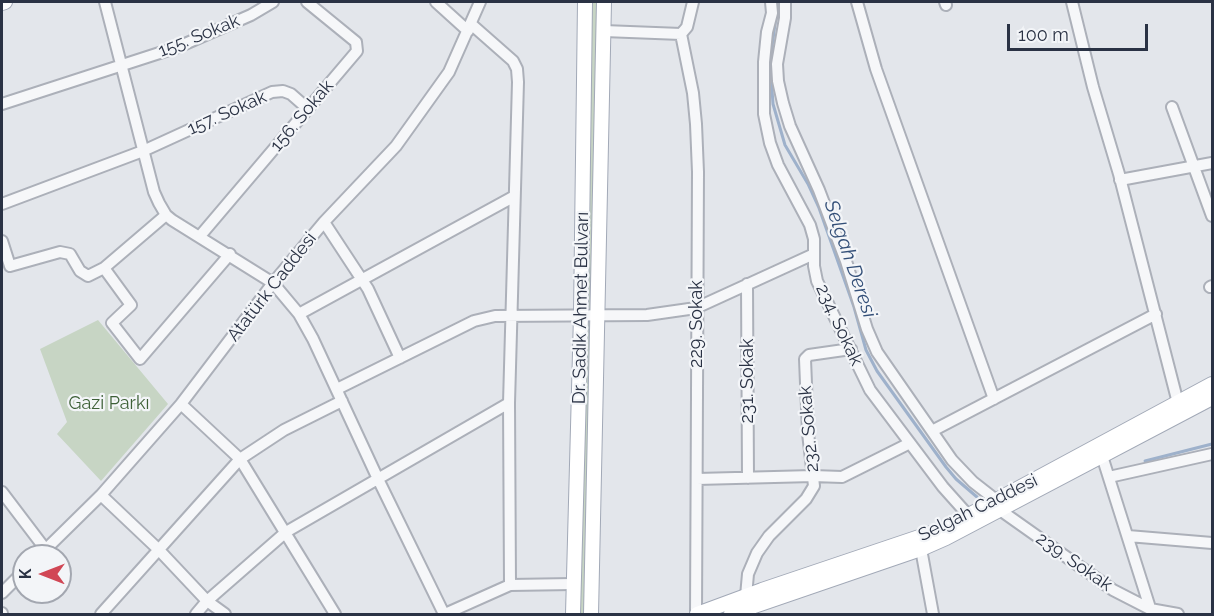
<!DOCTYPE html>
<meta charset="utf-8">
<style>
body{margin:0}
#map{position:relative;width:1214px;height:616px;overflow:hidden;background:#e3e6eb;font-family:Raleway,sans-serif}
canvas{display:block}
.frame{position:absolute;inset:0;border:3px solid #2a3244;pointer-events:none}
.north{position:absolute;left:12px;top:544px;width:60px;height:60px;box-sizing:border-box;background:#f3f5f8;border:2px solid #a3a7b0;border-radius:50%;rotate:270deg;font-size:16px;font-weight:700;line-height:24px;text-align:center;color:#2a3244}
.north::after{content:'';display:block;margin:auto;width:21px;height:27px;background:#d14755;clip-path:polygon(50% 0,100% 100%,50% 72%,0 100%)}
.scale{position:absolute;left:1007px;top:24px;width:141px;height:27px;box-sizing:border-box;border:3px solid #2a3244;border-top:0;padding-left:8px;font-size:18px;line-height:21px;white-space:nowrap;color:#2a3244;-webkit-text-stroke:4px #f3f5f8;paint-order:stroke}
</style>
<div id="map">
<canvas width="1214" height="616"></canvas>
<div class="frame"></div>
<div class="north">K</div>
<div class="scale">100 m</div>
</div>
<script>
const g = document.querySelector('canvas').getContext('2d');
g.lineJoin = 'round';
function fill(path, color) {
  g.fillStyle = color;
  g.fill(path, 'evenodd');
}
function shape(rows) {
  const path = new Path2D();
  for (const r of rows) {
    path.moveTo(r[0], r[1]);
    for (let i = 2; i < r.length; i += 2) path.lineTo(r[i], r[i + 1]);
  }
  return path;
}
function trace(path, color, width, dash) {
  g.strokeStyle = color;
  g.lineWidth = width;
  g.lineCap = dash ? 'butt' : 'round';
  g.setLineDash(dash || []);
  g.stroke(path);
}
function label(font, color, halo, rows, align = 'center') {
  g.font = font + ' Raleway,sans-serif';
  g.lineWidth = 4.5;
  g.setLineDash([]);
  g.textBaseline = 'middle';
  g.strokeStyle = halo;
  g.fillStyle = color;
  for (const [text, x, y, turn = 0] of rows) {
    g.save();
    g.translate(x, y);
    g.rotate((+turn || 0) * Math.PI / 180);
    g.textAlign = isNaN(turn) ? turn : align;
    if (halo) g.strokeText(text, 0, 0);
    g.fillText(text, 0, 0);
    g.restore();
  }
}
const green = shape([
 [591,2,597,2,592,309,586,308],
 [98,320,168,404,101,481,57,434,67,422,40,349],
 [587,321,592,322,585,614,576,614]
]);
const stream = shape([
 [778,2,770,61,773,104,785,145,808,184,819,208,854,307,866,350,877,371,946,467,956,479,977,497],
 [1145,461,1212,444]
]);
const minor = shape([
 [105,2,154,192,159,203,166,215,172,220,273,283,299,314,313,339,378,479,444,614],
 [436,2,468,31],
 [771,2,772,13,767,32,764,62,764,114,770,143,778,165,810,225,814,239,814,266,817,281,870,390,943,487,968,515],
 [785,2,785,18,777,64,778,81,783,103,790,126,819,190,846,261,867,329,877,352,952,460,973,482,996,500],
 [857,2,876,69,994,399],
 [945,2,946,5],
 [1072,2,1093,87,1119,174,1178,403],
 [471,24,513,61,517,69,518,82,509,403,510,585],
 [604,31,681,34],
 [681,34,693,93,696,124,698,172,696,614],
 [681,34,687,27,693,2],
 [2,104,178,47,251,15,273,2],
 [1172,107,1212,216],
 [1120,180,1212,163],
 [2,204,143,151,272,92,283,91,291,94,308,109],
 [324,222,368,289,400,358],
 [200,236,357,51,356,42,307,2],
 [2,241,10,266,60,252,70,254,80,271,88,276,104,268,166,215],
 [104,268,131,305,112,323,140,359,230,254],
 [747,284,748,478],
 [1210,287,1212,286],
 [299,314,513,197],
 [337,389,474,321,495,316,647,315,696,308,814,254],
 [181,404,240,459,335,614],
 [932,431,1156,314],
 [1102,456,1151,611],
 [1109,477,1212,454],
 [697,479,813,476,842,477,910,443],
 [2,492,46,550],
 [101,495,158,549,207,601,196,614],
 [1000,510,1113,590,1150,609,1178,614],
 [1128,536,1212,543],
 [921,549,933,614],
 [39,556,101,495,181,404,273,283,324,222,396,146,449,72,480,2],
 [2,593,24,571],
 [746,596,748,574,757,553,769,536,806,499,814,486,808,433,805,359,809,355,851,349],
 [2,613,2,614],
 [101,614,240,459,284,430,342,401],
 [225,614,207,601,286,532,509,403],
 [445,614,510,585,573,584]
]);
const major = shape([
 [2,3,5,2],
 [573,614,581,315,585,2],
 [591,614,604,2],
 [697,614,762,590,943,529,1212,384],
 [731,614,921,549,946,538,1212,398]
]);
const streetNames = [
 ["155. Sokak",199,36,-22],
 ["157. Sokak",227,113,-24],
 ["156. Sokak",302,116,-50],
 ["Atatürk Caddesi",272,287,-52],
 ["Dr. Sadık Ahmet Bulvarı",581,308,-89],
 ["229. Sokak",697,324,-90],
 ["234. Sokak",839,325,65],
 ["231. Sokak",748,381,-90],
 ["232. Sokak",809,429,-95],
 ["Selgah Caddesi",978,508,-26],
 ["239. Sokak",1074,562,35]
];
const parkNames = [
 ["Gazi Parkı",109,404]
];
const waterNames = [
 ["Selgah Deresi",850,259,71]
];
fill(green, '#c7d5c4');
trace(stream, '#9eb1cb', 3);
trace(minor, '#acb0b9', 14);
trace(major, '#a2a9b7', 16);
trace(minor, '#f6f7f9', 10);
trace(major, '#fff', 14);
label('18px', '#2a3244', '#f3f5f8', streetNames);
label('18px', '#3d6037', '#f3f5f8', parkNames);
label('italic 20px', '#334f78', '#f3f5f8', waterNames);
</script>
